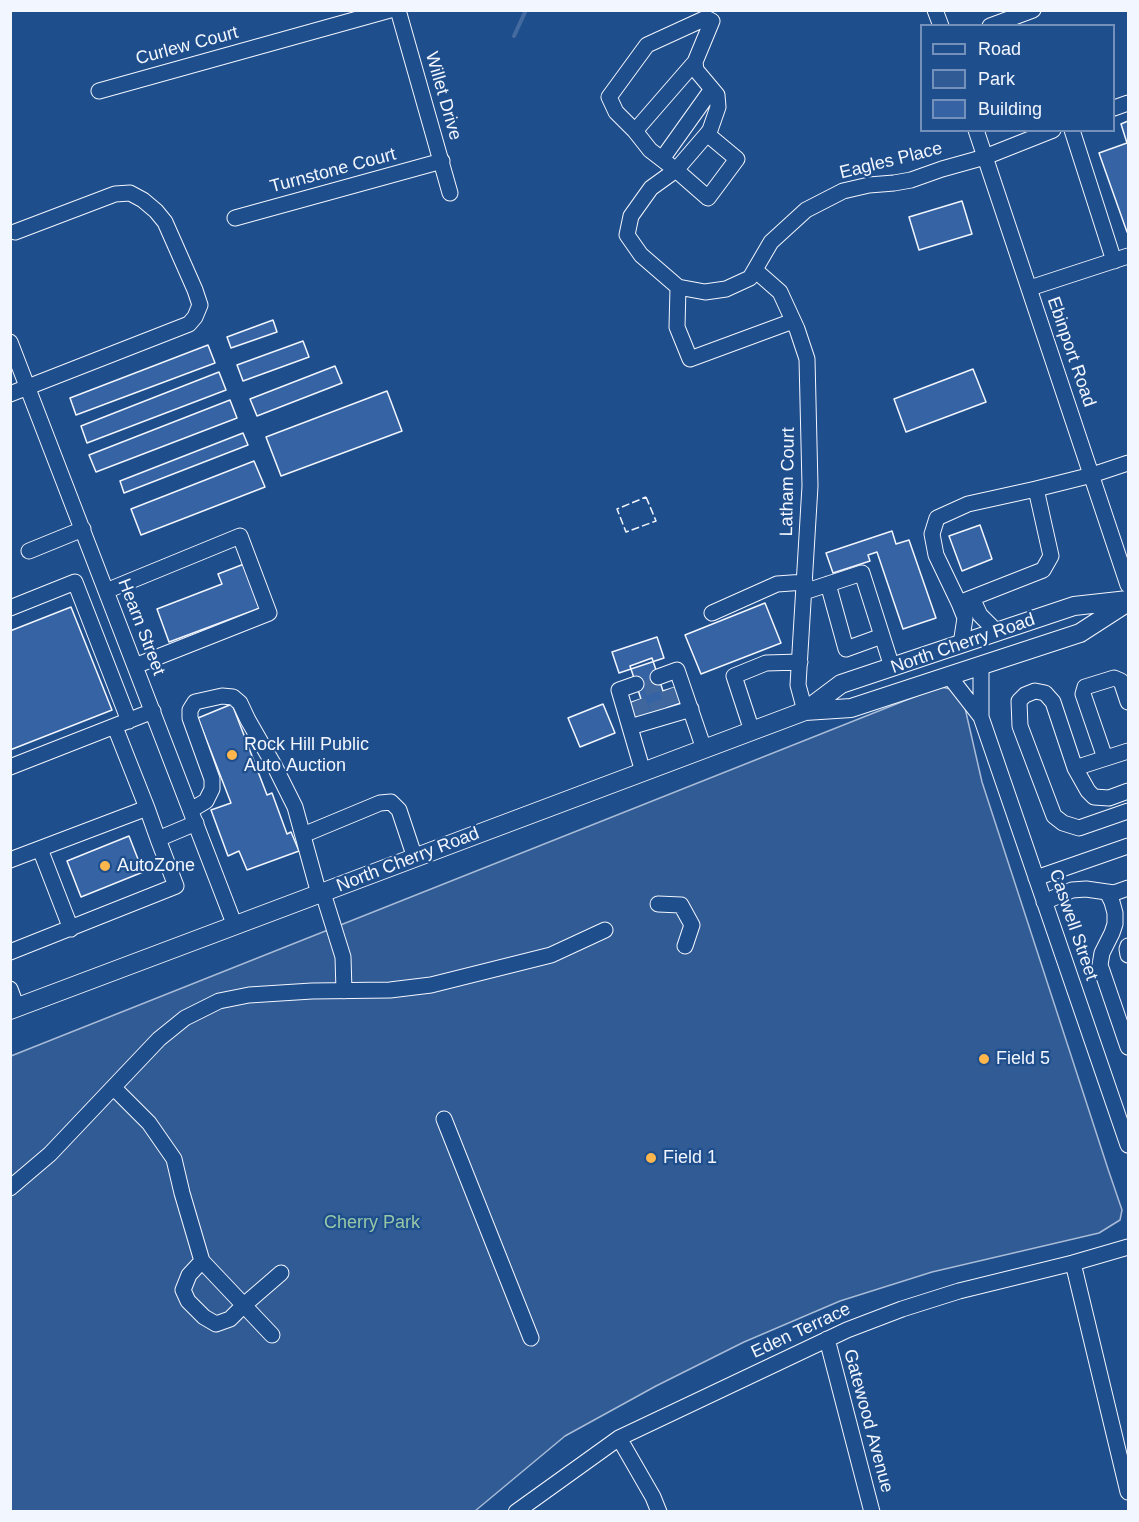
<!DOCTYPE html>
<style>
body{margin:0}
#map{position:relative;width:1139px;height:1522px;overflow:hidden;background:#1f4e8c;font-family:Arial,sans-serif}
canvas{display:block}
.frame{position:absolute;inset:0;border:12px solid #f2f6ff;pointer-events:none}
.legend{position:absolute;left:920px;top:24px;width:195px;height:108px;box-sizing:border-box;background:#1f4e8c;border:2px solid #7391ba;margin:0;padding:8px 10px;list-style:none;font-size:18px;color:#f2f6ff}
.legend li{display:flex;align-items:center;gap:12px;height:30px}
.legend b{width:30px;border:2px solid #7391ba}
</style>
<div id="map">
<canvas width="1139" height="1522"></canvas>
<div class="frame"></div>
<ul class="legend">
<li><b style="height:8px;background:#1f4e8c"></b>Road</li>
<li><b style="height:16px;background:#305b95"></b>Park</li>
<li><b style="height:16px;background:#3563a3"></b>Building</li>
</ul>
</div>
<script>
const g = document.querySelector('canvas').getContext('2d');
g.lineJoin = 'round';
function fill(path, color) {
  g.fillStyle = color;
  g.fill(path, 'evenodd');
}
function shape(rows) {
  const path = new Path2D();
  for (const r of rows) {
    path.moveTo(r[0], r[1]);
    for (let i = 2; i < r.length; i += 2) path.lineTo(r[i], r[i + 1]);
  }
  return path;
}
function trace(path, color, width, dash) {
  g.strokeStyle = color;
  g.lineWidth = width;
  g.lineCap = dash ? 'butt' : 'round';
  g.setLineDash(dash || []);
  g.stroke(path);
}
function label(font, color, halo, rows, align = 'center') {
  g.font = font + ' Arial,sans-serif';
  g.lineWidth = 4.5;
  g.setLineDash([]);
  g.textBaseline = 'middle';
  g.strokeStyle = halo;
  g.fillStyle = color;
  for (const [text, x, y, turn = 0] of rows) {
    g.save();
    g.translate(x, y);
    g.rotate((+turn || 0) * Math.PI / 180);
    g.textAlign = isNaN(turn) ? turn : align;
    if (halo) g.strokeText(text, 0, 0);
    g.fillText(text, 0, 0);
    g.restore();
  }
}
const green = shape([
 [941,687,951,689,965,708,982,782,1108,1169,1122,1210,1120,1220,1099,1233,932,1272,840,1301,744,1342,656,1386,565,1436,475,1511,11,1512,11,1056,934,689,941,687]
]);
const stream = shape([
 [514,36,526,10]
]);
const building = shape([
 [1128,121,1128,232,1127,232,1099,153,1127,143,1121,124,1128,121],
 [962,201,972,234,919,250,909,217,962,201],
 [273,320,277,332,231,348,227,337,273,320],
 [303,341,309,357,243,381,237,365,303,341],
 [208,345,215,363,76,415,70,398,208,345],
 [335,366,342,383,257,416,250,399,335,366],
 [973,369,986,402,906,432,894,399,973,369],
 [219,372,226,390,87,443,81,426,219,372],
 [387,391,402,431,281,476,266,437,387,391],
 [230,400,237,418,96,472,89,455,230,400],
 [243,433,248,445,124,493,120,481,243,433],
 [254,461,265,487,141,535,131,509,254,461],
 [980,525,992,559,962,571,949,536,980,525],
 [892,531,896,544,909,540,936,618,903,629,877,552,868,555,870,561,833,573,826,553,892,531],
 [244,564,260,608,169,642,157,609,222,584,218,574,244,564],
 [765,603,781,643,701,674,685,635,765,603],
 [71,607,112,710,10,750,10,631,71,607],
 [657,637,664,658,619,673,612,652,657,637],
 [652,658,663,691,679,686,684,702,631,720,626,704,641,699,630,666,652,658],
 [232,704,267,795,272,793,287,834,291,832,299,851,247,870,239,851,228,856,211,810,231,803,198,718,232,704],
 [603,704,615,733,580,747,568,718,603,704],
 [129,836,143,872,81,897,67,861,129,836]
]);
const minorTunnel = shape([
 [649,679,659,711],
 [667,690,673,706],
 [638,700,644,716]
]);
const minor = shape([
 [398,10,450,193],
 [935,10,941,26],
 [706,18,712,21,695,62,696,70,717,95,718,107,710,130,707,134,737,159,708,198,676,170,650,150,635,131,616,112,609,97,647,45,706,18],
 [990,26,1033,10],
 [99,91,390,10],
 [1114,108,1128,103],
 [976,130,1128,585],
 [1072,130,1114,261],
 [635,131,695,62],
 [707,134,676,170,651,188,631,216,627,235,641,255,678,287,705,292,726,289,750,278,771,242,806,210,843,191,869,185,894,183,911,180,942,169,985,157,1053,130],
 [662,159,712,89],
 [235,218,442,161],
 [755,270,780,292,797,329,807,359,810,486,798,685,805,711],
 [678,287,677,327,690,359,793,321],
 [1030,288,1128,256],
 [10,342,235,926],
 [10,394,189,324,195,317,200,305,195,290,165,222,156,211,143,200,130,193,115,194,15,232],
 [29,551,83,529],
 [828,584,846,649,882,636],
 [106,591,240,536,269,613,135,666],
 [804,592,862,573,892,667],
 [972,598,980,615,997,632],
 [959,603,1043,570,1051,556,1036,489,1092,475,1128,463],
 [10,608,75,582,129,721],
 [712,613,777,584,805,582],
 [961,644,965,618,959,603,936,555,932,534,937,518,968,504,1036,489],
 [981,666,981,717,1128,1145],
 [949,676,981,717],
 [658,677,677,670,704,749],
 [636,684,619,690,643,772],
 [630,727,691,709],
 [752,731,734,676,766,663,800,662],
 [1105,758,1083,694,1085,687,1114,678,1121,681,1128,702],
 [10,767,153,711],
 [1075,768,1128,751],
 [1128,791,1109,798,1094,797,1088,791,1075,768,1053,702,1045,693,1035,691,1025,695,1019,701,1020,726,1054,816,1063,823,1079,828,1128,811],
 [147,808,158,839],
 [191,810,206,801,212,789,212,779,190,718,190,710,195,702,222,696,233,697,240,703,248,720,275,767,295,807,319,894],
 [303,835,380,803,391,802,399,810,415,858],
 [40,849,71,929],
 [10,860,147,808,115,727],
 [1036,878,1128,846],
 [1107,892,1112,902,1115,913,1115,924,1112,933,1102,953,1100,965,1128,1047],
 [323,893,343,957,344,991],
 [1044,902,1072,890,1086,889,1114,893,1128,888],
 [658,904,681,905,692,925,685,946],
 [1128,946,1127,949,1128,955],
 [10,952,176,886,158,839,196,823],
 [10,989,17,1008],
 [114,1088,149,1123,174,1159,182,1193,202,1261,272,1335],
 [444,1119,531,1338],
 [10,1188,50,1154,159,1039,185,1018,219,1001,249,995,312,991,390,990,431,985,551,955,605,930],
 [202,1261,189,1275,183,1290,188,1301,204,1317,216,1324,230,1319,244,1305,281,1273],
 [1073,1263,1128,1492],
 [827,1339,872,1512],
 [619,1438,653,1497,659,1512],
 [516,1512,619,1438,847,1330,902,1309,959,1291,1073,1263,1128,1247]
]);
const major = shape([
 [805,711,851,708,1080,633,1128,602],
 [10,1010,805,711,841,684,1074,606,1128,600]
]);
const fence = shape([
 [646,497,656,521,626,532,617,509,646,497]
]);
const markers = [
 [232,755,6,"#ffb74d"],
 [105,866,6,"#ffb74d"],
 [984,1059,6,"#ffb74d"],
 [651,1158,6,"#ffb74d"]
];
const streetNames = [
 ["Curlew Court",187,46,-15],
 ["Willet Drive",443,96,74],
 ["Eagles Place",891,161,-14],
 ["Turnstone Court",333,171,-15],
 ["Ebinport Road",1071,352,71],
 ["Latham Court",788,482,-89],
 ["Hearn Street",141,627,69],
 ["North Cherry Road",963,644,-19],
 ["North Cherry Road",408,860,-21],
 ["Caswell Street",1073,925,71],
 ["Eden Terrace",801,1331,-25],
 ["Gatewood Avenue",868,1421,75]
];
const poiNames = [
 ["Rock Hill Public",244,745],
 ["Auto Auction",244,766],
 ["AutoZone",117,866],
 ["Field 5",996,1059],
 ["Field 1",663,1158]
];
const parkNames = [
 ["Cherry Park",372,1223]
];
fill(green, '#305b95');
trace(green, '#a8bbd7', 1.5);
trace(stream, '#446ba0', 4);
fill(building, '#3563a3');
trace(building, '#f2f6ff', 1.5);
trace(minorTunnel, '#3f679d', 15, [15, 8]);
trace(minor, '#f2f6ff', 17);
trace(major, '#f2f6ff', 20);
trace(minor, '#1f4e8c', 15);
trace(major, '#1f4e8c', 18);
trace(fence, '#f2f6ff', 1.5, [8, 3]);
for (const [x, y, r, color] of markers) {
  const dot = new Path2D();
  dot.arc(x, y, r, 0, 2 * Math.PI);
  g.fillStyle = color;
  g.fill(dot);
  trace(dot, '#1f4e8c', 2);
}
label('18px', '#f2f6ff', '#1f4e8c', streetNames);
label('18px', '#f2f6ff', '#1f4e8c', poiNames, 'left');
label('18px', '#97c8a6', '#1f4e8c', parkNames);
</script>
